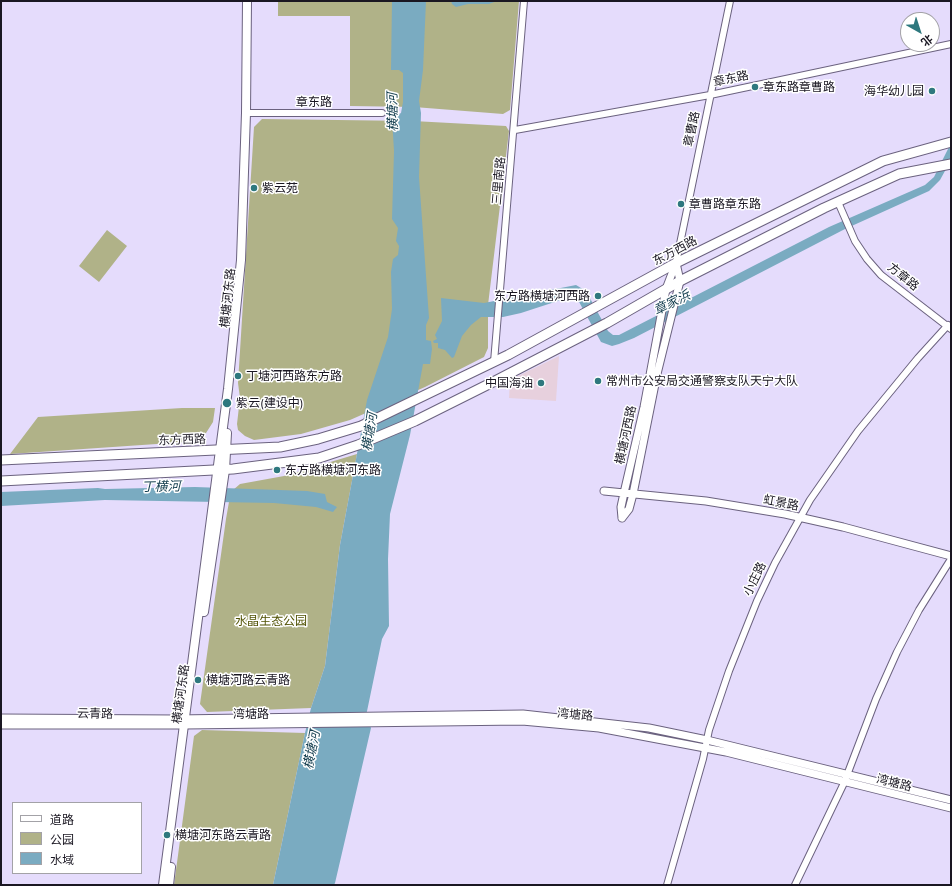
<!DOCTYPE html>
<meta charset="utf-8">
<style>
body{margin:0}
#map{position:relative;width:952px;height:886px;overflow:hidden;background:#e5dcfc;font-family:Mulish,"Noto Sans SC",sans-serif}
canvas{display:block}
.frame{position:absolute;inset:0;border:2px solid #1a1722;pointer-events:none}
.legend{position:absolute;left:12px;top:802px;width:130px;height:72px;box-sizing:border-box;background:#fff;border:1px solid #a3a2a7;margin:0;padding:5px 7px;list-style:none;font-size:12px;color:#1a1722}
.legend li{display:flex;align-items:center;gap:8px;height:20px}
.legend b{width:20px;border:1px solid #a3a2a7}
.north{position:absolute;left:900px;top:12px;width:40px;height:40px;box-sizing:border-box;background:#fff;border:1px solid #a3a2a7;border-radius:50%;rotate:141deg;font-size:11px;font-weight:700;line-height:16px;text-align:center;color:#1a1722}
.north::after{content:'';display:block;margin:auto;width:14px;height:18px;background:#2e787e;clip-path:polygon(50% 0,100% 100%,50% 72%,0 100%)}
</style>
<div id="map">
<canvas width="952" height="886"></canvas>
<div class="frame"></div>
<ul class="legend">
<li><b style="height:5px;background:#fff"></b>道路</li>
<li><b style="height:11px;background:#b0b288"></b>公园</li>
<li><b style="height:11px;background:#7aabc1"></b>水域</li>
</ul>
<div class="north">北</div>
</div>
<script>
const g = document.querySelector('canvas').getContext('2d');
g.lineJoin = 'round';
function fill(path, color) {
  g.fillStyle = color;
  g.fill(path, 'evenodd');
}
function shape(rows) {
  const path = new Path2D();
  for (const r of rows) {
    path.moveTo(r[0], r[1]);
    for (let i = 2; i < r.length; i += 2) path.lineTo(r[i], r[i + 1]);
  }
  return path;
}
function trace(path, color, width, dash) {
  g.strokeStyle = color;
  g.lineWidth = width;
  g.lineCap = dash ? 'butt' : 'round';
  g.setLineDash(dash || []);
  g.stroke(path);
}
function label(font, color, halo, rows, align = 'center') {
  g.font = font + ' Mulish,"Noto Sans SC",sans-serif';
  g.lineWidth = 3;
  g.setLineDash([]);
  g.textBaseline = 'middle';
  g.strokeStyle = halo;
  g.fillStyle = color;
  for (const [text, x, y, turn = 0] of rows) {
    g.save();
    g.translate(x, y);
    g.rotate((+turn || 0) * Math.PI / 180);
    g.textAlign = isNaN(turn) ? turn : align;
    if (halo) g.strokeText(text, 0, 0);
    g.fillText(text, 0, 0);
    g.restore();
  }
}
const commercial = shape([
 [559,356,556,401,509,398,510,380]
]);
const green = shape([
 [278,1,519,1,510,110,503,114,414,107,350,106,350,16,278,16],
 [262,119,413,121,506,126,509,131,488,305,488,348,484,357,425,387,350,420,301,434,254,440,245,436,238,430,237,424,240,398,238,383,254,127],
 [107,230,127,246,99,282,79,266],
 [182,408,215,408,213,422,206,433,198,440,186,442,10,454,38,417],
 [357,454,340,545,325,666,311,708,207,712,200,704,226,519,230,496,233,490,240,484,284,476],
 [202,730,305,733,273,885,174,885,194,736]
]);
const water = shape([
 [392,1,426,1,423,70,419,101,421,113,419,177,429,318,426,325,426,340,431,341,432,349,430,364,423,364,410,435,390,514,388,559,389,626,382,639,366,716,371,728,335,883,334,885,273,885,305,733,311,708,325,666,340,545,367,400,388,337,392,309,391,272,393,259,398,255,399,246,396,241,398,228,392,219,394,151,392,118,401,113,403,102,403,73,399,70,391,70],
 [451,1,497,1,489,4,468,4,456,7,452,4],
 [951,143,951,160,940,180,929,191,845,229,634,338,619,344,612,346,601,342,578,300,570,297,521,313,503,317,481,317,471,325,462,336,454,357,452,358,445,350,438,348,438,343,434,343,433,341,437,339,435,335,442,321,441,298,484,303,576,285,586,291,608,331,613,335,619,335,829,227,925,185,934,177],
 [195,487,307,491,325,494,327,502,337,507,333,512,316,507,274,503,105,500,1,506,1,492,98,488,105,489]
]);
const minor = shape([
 [246,113,382,113],
 [515,130,710,95,951,44],
 [838,202,855,241,867,259,881,275,951,329],
 [676,263,730,1],
 [494,362,524,1],
 [667,885,703,759,709,730,729,671,757,601,775,563,810,500,858,431,918,358,948,325],
 [795,885,844,783,876,699,897,652,919,610,951,559]
]);
const tertiary = shape([
 [604,491,706,501,785,514,843,527,951,556],
 [622,518,629,509,633,494,657,374,680,281,676,263],
 [622,518,621,507,624,493,644,407,666,289,676,263],
 [1,718,176,719,523,714,649,728,707,740,951,800],
 [1,725,184,725,522,721,599,728,726,752,951,808]
]);
const secondary = shape([
 [204,612,225,470,227,433],
 [163,885,228,389,241,260,246,113,247,1],
 [169,885,171,867]
]);
const primary = shape([
 [1,460,280,447,318,439,361,426,508,355,676,263,883,161,951,142],
 [1,481,233,469,319,458,358,445,415,421,497,380,607,323,680,281,824,208,899,174,951,164]
]);
const markers = [
 [755,87,4,"#2e787e"],
 [932,91,4,"#2e787e"],
 [254,188,4,"#2e787e"],
 [681,204,4,"#2e787e"],
 [598,296,4,"#2e787e"],
 [238,376,4,"#2e787e"],
 [598,381,4,"#2e787e"],
 [541,383,4,"#2e787e"],
 [227,403,5,"#2e787e"],
 [277,470,4,"#2e787e"],
 [198,680,4,"#2e787e"],
 [167,835,4,"#2e787e"]
];
const streetNames = [
 ["章东路",731,79,-12],
 ["章东路",314,102],
 ["章曹路",692,129,-78],
 ["三里南路",499,181,-85],
 ["东方西路",675,251,-28],
 ["方章路",903,277,39],
 ["横塘河东路",228,298,-84],
 ["横塘河西路",626,435,-78],
 ["东方西路",182,440,-2],
 ["虹景路",781,503,11],
 ["小庄路",755,579,-64],
 ["横塘河东路",181,694,-82],
 ["云青路",95,714,1],
 ["湾塘路",251,714],
 ["湾塘路",575,715,5],
 ["湾塘路",894,783,14]
];
const poiNames = [
 ["章东路章曹路",763,87],
 ["海华幼儿园",924,91,"right"],
 ["紫云苑",262,188],
 ["章曹路章东路",689,204],
 ["东方路横塘河西路",590,296,"right"],
 ["丁塘河西路东方路",246,376],
 ["常州市公安局交通警察支队天宁大队",606,381],
 ["中国海油",533,383,"right"],
 ["紫云(建设中)",236,403],
 ["东方路横塘河东路",285,470],
 ["横塘河路云青路",206,680],
 ["横塘河东路云青路",175,835]
];
const parkNames = [
 ["水晶生态公园",271,621]
];
const waterNames = [
 ["横塘河",393,112,-91],
 ["章家浜",672,303,-26],
 ["横塘河",370,432,-81],
 ["丁横河",161,487,-1],
 ["横塘河",312,750,-79]
];
fill(commercial, '#e7d0dd');
fill(green, '#b0b288');
fill(water, '#7aabc1');
trace(minor, '#6b627f', 8);
trace(tertiary, '#6b627f', 9);
trace(secondary, '#6b627f', 10);
trace(primary, '#6b627f', 11);
trace(minor, '#fff', 6);
trace(tertiary, '#fff', 7);
trace(secondary, '#fff', 8);
trace(primary, '#fff', 9);
for (const [x, y, r, color] of markers) {
  const dot = new Path2D();
  dot.arc(x, y, r, 0, 2 * Math.PI);
  g.fillStyle = color;
  g.fill(dot);
  trace(dot, '#fff', 1.5);
}
label('12px', '#1a1722', '#fff', streetNames);
label('12px', '#1a1722', '#fff', poiNames, 'left');
label('12px', '#515204', '#fff', parkNames);
label('italic 13px', '#143e4f', '#fff', waterNames);
</script>
